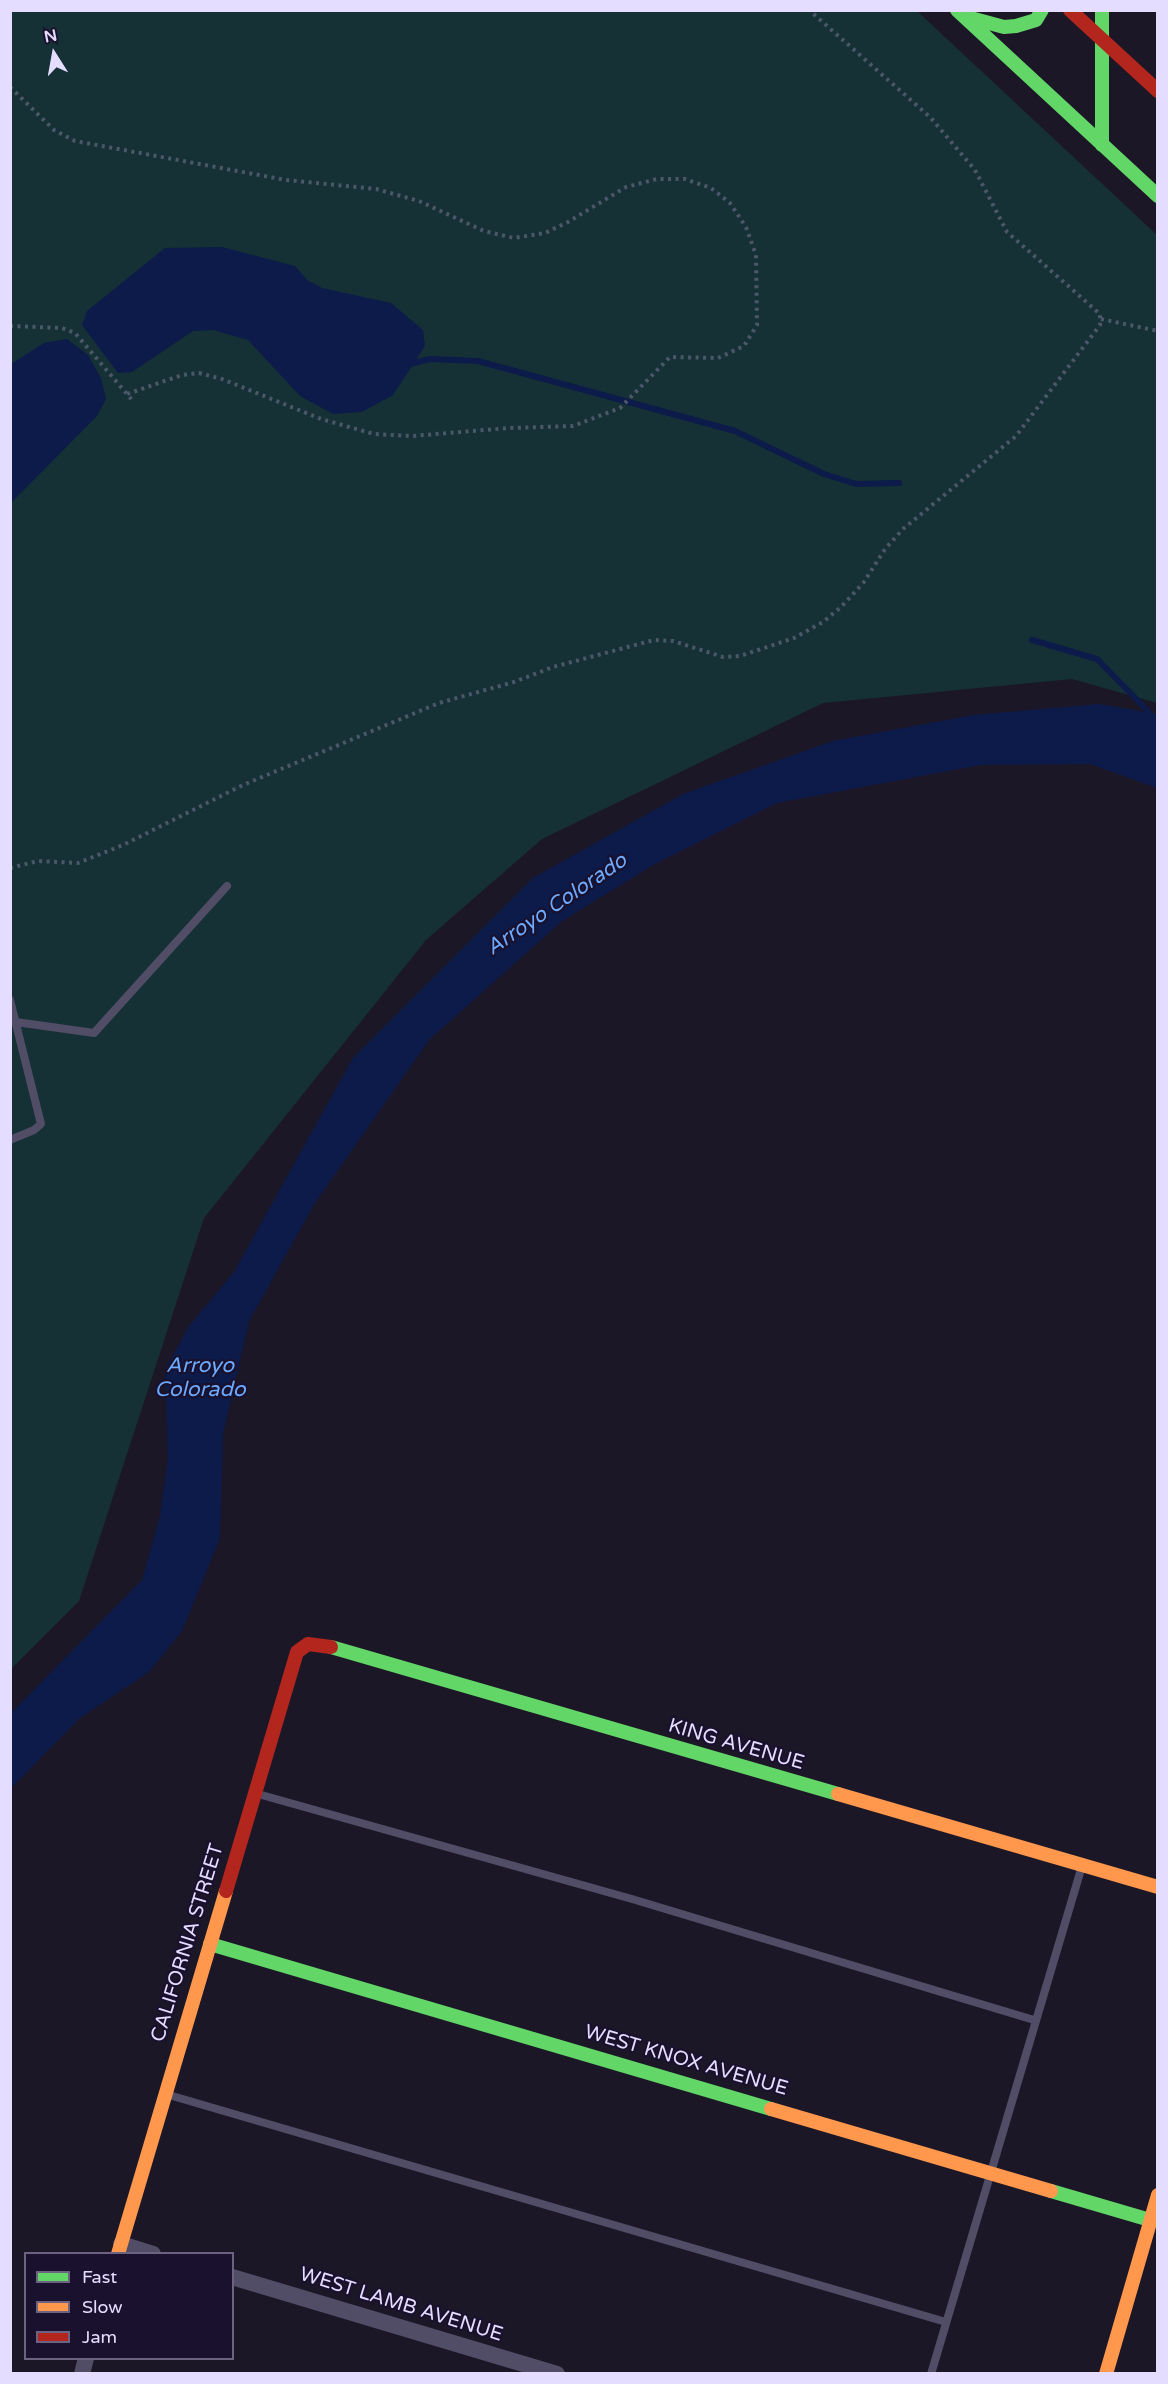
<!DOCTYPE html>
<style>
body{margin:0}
#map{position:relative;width:1168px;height:2384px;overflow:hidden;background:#1c1727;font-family:"Varela Round",sans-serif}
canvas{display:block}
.frame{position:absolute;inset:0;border:12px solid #e5ddff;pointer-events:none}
.legend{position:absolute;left:24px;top:2252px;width:210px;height:108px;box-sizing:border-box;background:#19112d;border:2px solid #6b6381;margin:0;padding:8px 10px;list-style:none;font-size:18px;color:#e5ddff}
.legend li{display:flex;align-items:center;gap:12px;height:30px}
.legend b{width:30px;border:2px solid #6b6381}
.north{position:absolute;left:24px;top:24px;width:60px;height:60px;-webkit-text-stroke:4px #19112d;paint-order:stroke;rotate:349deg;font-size:16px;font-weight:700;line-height:24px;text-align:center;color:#e5ddff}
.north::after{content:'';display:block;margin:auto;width:21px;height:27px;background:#e5ddff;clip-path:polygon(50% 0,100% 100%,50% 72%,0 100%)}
</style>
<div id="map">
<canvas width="1168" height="2384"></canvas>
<div class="frame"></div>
<ul class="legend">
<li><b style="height:8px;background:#63d668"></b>Fast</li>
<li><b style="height:8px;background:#ff974d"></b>Slow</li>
<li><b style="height:8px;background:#b3261e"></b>Jam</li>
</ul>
<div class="north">N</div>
</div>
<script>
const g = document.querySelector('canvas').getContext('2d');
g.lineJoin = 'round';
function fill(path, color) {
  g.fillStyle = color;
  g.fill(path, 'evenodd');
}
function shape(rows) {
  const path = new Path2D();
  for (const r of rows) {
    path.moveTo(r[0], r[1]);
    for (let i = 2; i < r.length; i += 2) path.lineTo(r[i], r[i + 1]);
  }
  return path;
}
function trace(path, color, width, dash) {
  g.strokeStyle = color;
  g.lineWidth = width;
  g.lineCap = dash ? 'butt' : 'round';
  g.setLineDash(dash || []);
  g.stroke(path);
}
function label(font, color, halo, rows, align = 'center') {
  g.font = font + ' "Varela Round",sans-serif';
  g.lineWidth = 4.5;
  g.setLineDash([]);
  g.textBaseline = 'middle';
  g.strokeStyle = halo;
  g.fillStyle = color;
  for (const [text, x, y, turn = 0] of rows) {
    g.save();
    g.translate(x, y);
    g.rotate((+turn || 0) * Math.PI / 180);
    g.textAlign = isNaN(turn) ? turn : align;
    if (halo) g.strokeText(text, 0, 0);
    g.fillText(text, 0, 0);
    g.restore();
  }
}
const green = shape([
 [11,11,917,11,1157,235,1157,703,1072,679,823,703,542,839,426,940,204,1218,79,1601,11,1669]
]);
const water = shape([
 [222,247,295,266,307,280,322,288,391,303,423,330,425,346,393,395,362,412,333,414,300,396,248,340,213,330,193,331,132,372,118,373,82,325,87,311,165,248],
 [67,339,88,355,101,378,106,399,97,416,11,503,11,364,44,343],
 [1099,704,1157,714,1157,788,1090,764,980,765,777,803,655,864,562,921,429,1040,315,1203,249,1321,223,1434,220,1538,182,1631,149,1672,80,1718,11,1788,11,1713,142,1580,160,1516,168,1459,165,1370,189,1326,234,1272,353,1058,533,878,683,794,833,741,974,715]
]);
const stream = shape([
 [406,365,430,359,478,361,735,431,824,474,856,484,899,483],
 [1032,640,1097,659,1148,711,1151,718]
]);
const path = shape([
 [10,87,54,130,75,141,286,180,376,189,419,201,484,231,514,238,545,233,568,222,626,187,657,179,685,179,711,188,730,203,746,227,756,255,757,325,744,346,718,358,670,357,620,408,573,426,509,428,412,436,374,434,321,419,222,379,199,373,182,375,127,394],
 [1101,319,1158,331],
 [10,326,62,328,75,333,132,400],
 [10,868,38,861,78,863,123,845,243,785,439,703,514,682,553,667,654,640,673,641,723,657,740,656,794,638,823,622,841,607,864,582,885,549,903,529,1016,436,1100,325,1100,314,1007,232,975,170,930,117,809,10]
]);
const lane = shape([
 [10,1000,41,1124,34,1130,10,1140],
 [16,1022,94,1033,227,886],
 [258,1794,632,1899,1034,2020],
 [169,2095,946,2322],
 [931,2374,1082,1866]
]);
const street = shape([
 [121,2244,153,2254],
 [232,2277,557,2374],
 [82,2374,86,2358]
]);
const fast = shape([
 [957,10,1158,196],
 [1102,10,1102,145],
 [967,17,1004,27,1016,26,1036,20,1042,10],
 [331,1647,838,1794],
 [210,1944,771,2109],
 [1051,2191,1150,2220]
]);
const slow = shape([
 [838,1794,1158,1887],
 [771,2109,1051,2191],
 [118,2254,226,1891],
 [1106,2374,1158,2195]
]);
const jam = shape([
 [226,1891,297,1652,308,1644,331,1647]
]);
const jamBridge = shape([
 [1070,10,1158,91]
]);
const streetNames = [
 ["KING AVENUE",736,1745,16],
 ["CALIFORNIA STREET",188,1943,-73],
 ["WEST KNOX AVENUE",686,2061,16],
 ["WEST LAMB AVENUE",401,2305,17]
];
const waterNames = [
 ["Arroyo Colorado",557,905,-34],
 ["Arroyo",200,1366],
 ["Colorado",200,1390]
];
fill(green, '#153135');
fill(water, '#0c1b4a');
trace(stream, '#0c1b4a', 6);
trace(path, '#4c5768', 4, [3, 4.5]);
trace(lane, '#514d67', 8);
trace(street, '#514d67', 16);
trace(fast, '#63d668', 14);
trace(slow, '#ff974d', 14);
trace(jam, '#b3261e', 14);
trace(jamBridge, '#b3261e', 14);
label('20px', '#e5ddff', '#19112d', streetNames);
label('italic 21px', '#6baaff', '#19112d', waterNames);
</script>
